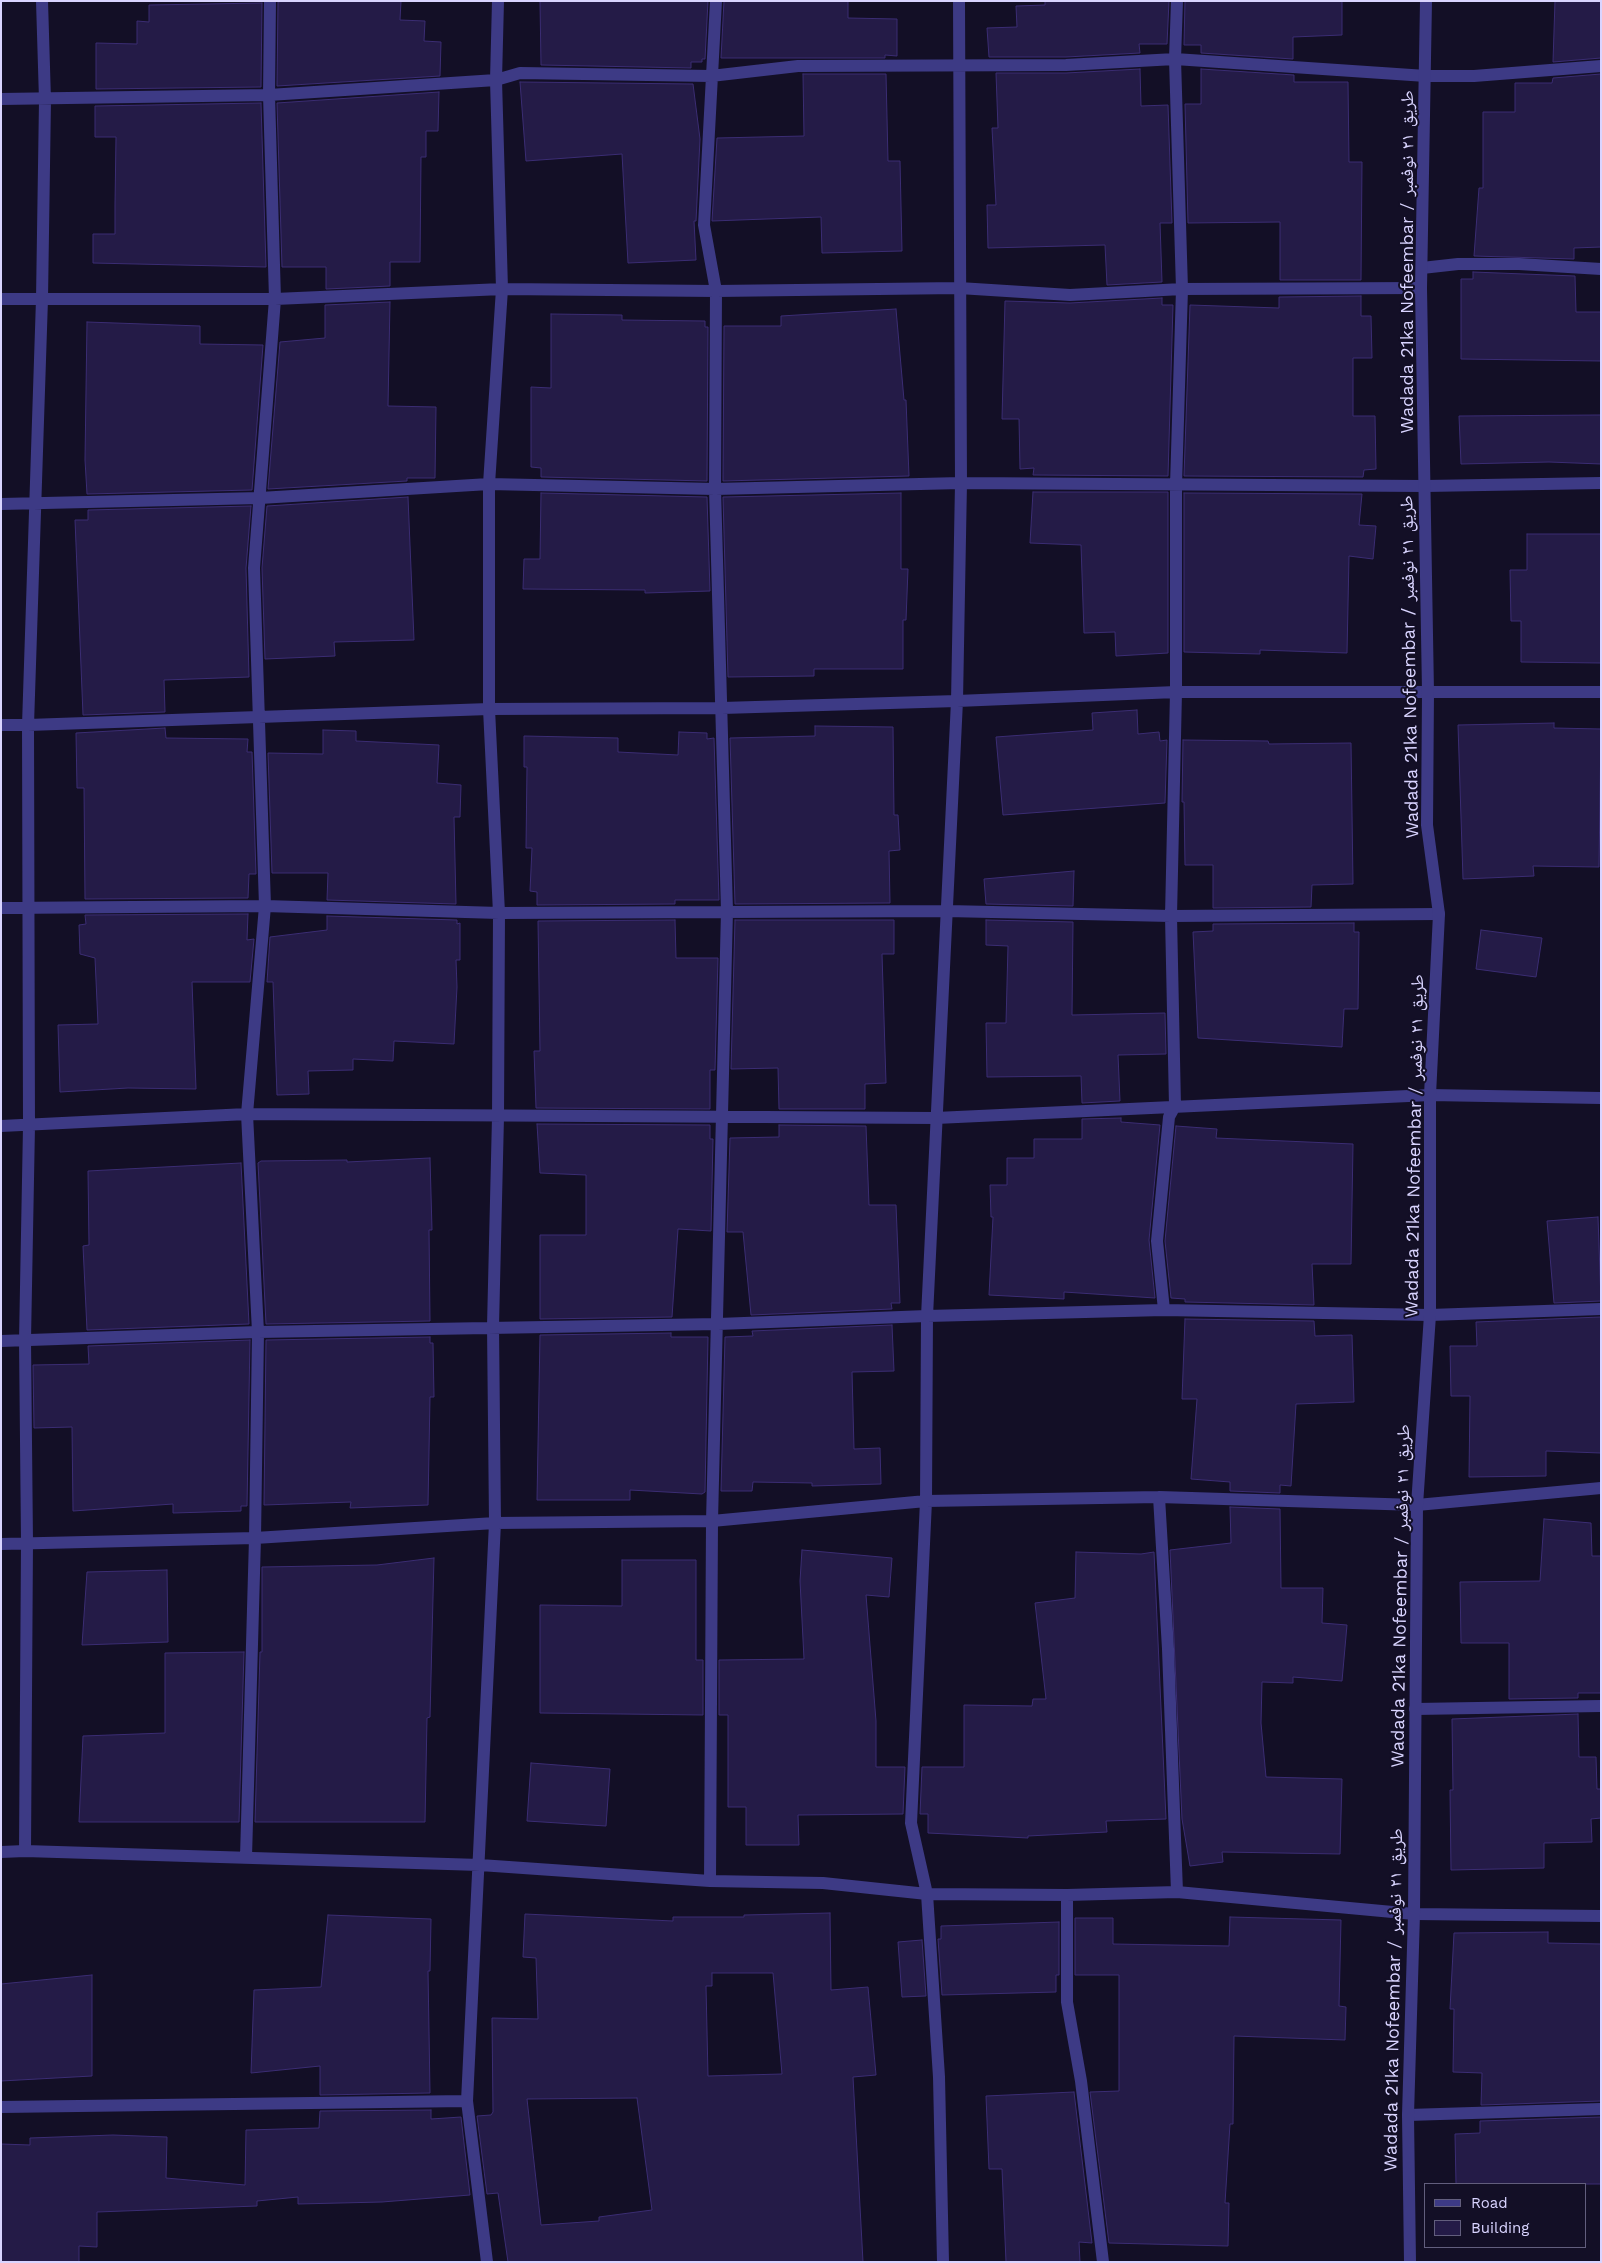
<!DOCTYPE html>
<meta charset="utf-8">
<style>
body{margin:0}
#map{position:relative;width:1602px;height:2263px;overflow:hidden;background:#130f26;font-family:"Work Sans",sans-serif}
canvas{display:block}
.frame{position:absolute;inset:0;border:2px solid #d9d4ff;pointer-events:none}
.legend{position:absolute;left:1424px;top:2183px;width:162px;height:65px;box-sizing:border-box;background:#130f26;border:1px solid #625e7d;margin:0;padding:6px 9px;list-style:none;font-size:15px;color:#d9d4ff}
.legend li{display:flex;align-items:center;gap:10px;height:25px}
.legend b{width:25px;border:1px solid #625e7d}
</style>
<div id="map">
<canvas width="1602" height="2263"></canvas>
<div class="frame"></div>
<ul class="legend">
<li><b style="height:6px;background:#3d3a85"></b>Road</li>
<li><b style="height:14px;background:#241b47"></b>Building</li>
</ul>
</div>
<script>
const g = document.querySelector('canvas').getContext('2d');
g.lineJoin = 'round';
function fill(path, color) {
  g.fillStyle = color;
  g.fill(path, 'evenodd');
}
function shape(rows) {
  const path = new Path2D();
  for (const r of rows) {
    path.moveTo(r[0], r[1]);
    for (let i = 2; i < r.length; i += 2) path.lineTo(r[i], r[i + 1]);
  }
  return path;
}
function trace(path, color, width, dash) {
  g.strokeStyle = color;
  g.lineWidth = width;
  g.lineCap = dash ? 'butt' : 'round';
  g.setLineDash(dash || []);
  g.stroke(path);
}
function label(font, color, halo, rows, align = 'center') {
  g.font = font + ' "Work Sans","Noto Naskh Arabic",sans-serif';
  g.lineWidth = 4;
  g.setLineDash([]);
  g.textBaseline = 'middle';
  g.strokeStyle = halo;
  g.fillStyle = color;
  for (const [text, x, y, turn = 0] of rows) {
    g.save();
    g.translate(x, y);
    g.rotate((+turn || 0) * Math.PI / 180);
    g.textAlign = isNaN(turn) ? turn : align;
    if (halo) g.strokeText(text, 0, 0);
    g.fillText(text, 0, 0);
    g.restore();
  }
}
const building = shape([
 [284,1,401,1,400,20,425,21,424,41,441,42,440,76,277,86,278,2,284,1],
 [540,1,708,1,705,59,702,59,702,62,691,62,691,68,541,65,540,1],
 [724,1,848,1,848,18,897,19,897,56,885,55,885,58,721,58,724,1],
 [1045,1,1169,1,1167,44,1139,44,1140,53,1066,57,989,57,987,28,1017,27,1016,6,1045,5,1045,1],
 [1185,1,1342,1,1342,35,1293,37,1293,59,1201,53,1201,45,1184,45,1185,1],
 [1555,1,1601,1,1601,58,1553,62,1555,1],
 [262,3,261,87,96,89,96,43,137,44,137,21,149,22,149,5,262,3],
 [1140,69,1141,106,1168,105,1172,223,1160,223,1162,282,1107,285,1105,245,988,248,987,205,996,205,992,128,998,128,996,73,1066,73,1140,69],
 [1201,69,1294,75,1294,82,1348,82,1349,162,1362,162,1361,280,1280,280,1280,222,1188,223,1185,104,1201,104,1201,69],
 [803,74,886,74,888,161,900,161,902,251,822,253,821,217,712,221,717,138,804,136,803,74],
 [1601,74,1601,247,1574,248,1574,259,1474,256,1479,188,1483,188,1483,112,1515,112,1515,83,1552,83,1553,78,1601,74],
 [520,82,693,84,700,139,696,221,694,221,696,260,628,263,622,154,526,161,520,82],
 [439,92,438,131,426,131,426,157,421,157,420,262,390,262,390,286,326,289,326,267,282,267,277,103,439,92],
 [261,103,266,267,93,263,93,234,115,234,115,205,116,137,95,137,95,106,261,103],
 [1473,272,1575,276,1576,312,1601,312,1601,361,1461,359,1461,279,1473,279,1473,272],
 [1361,296,1361,316,1371,316,1372,358,1353,358,1353,416,1375,416,1376,469,1364,470,1363,477,1184,476,1190,305,1279,308,1279,297,1361,296],
 [1162,298,1162,305,1173,305,1168,476,1033,475,1034,468,1020,469,1019,419,1002,419,1005,301,1070,303,1162,298],
 [390,302,388,406,436,407,435,478,407,478,407,481,268,489,280,342,325,338,325,305,390,302],
 [896,309,904,400,906,400,909,476,723,481,724,326,781,326,781,316,896,309],
 [551,314,622,315,622,320,705,321,705,327,708,327,707,481,541,477,541,468,531,467,531,387,551,388,551,314],
 [87,322,200,326,200,344,263,345,252,490,87,494,85,460,87,322],
 [1601,415,1601,464,1549,462,1461,464,1459,416,1601,415],
 [1033,492,1168,492,1168,653,1116,656,1115,632,1084,633,1081,545,1030,543,1033,492],
 [541,493,707,497,710,591,645,593,645,590,523,589,524,559,540,559,541,493],
 [901,493,901,569,908,569,906,620,903,620,903,669,814,669,814,676,728,677,723,497,901,493],
 [1184,493,1362,494,1359,525,1376,526,1373,559,1349,556,1347,653,1260,650,1260,654,1184,652,1184,493],
 [408,497,414,640,334,642,335,656,265,659,262,568,267,506,408,497],
 [251,506,246,568,249,677,164,680,165,712,83,715,75,520,88,520,88,510,251,506],
 [1527,534,1601,534,1601,663,1521,662,1521,621,1511,621,1510,570,1527,570,1527,534],
 [1137,710,1138,734,1159,732,1160,741,1167,740,1165,803,1003,815,996,737,1093,730,1092,713,1137,710],
 [1554,723,1554,728,1601,729,1599,867,1533,866,1534,876,1463,879,1458,725,1554,723],
 [815,726,893,727,894,815,898,815,900,850,889,851,890,903,735,904,730,738,815,736,815,726],
 [165,728,166,738,248,739,247,752,252,752,256,874,249,874,248,898,85,899,84,788,77,788,76,733,165,728],
 [323,730,356,731,356,741,439,745,437,783,461,785,460,817,454,817,456,904,327,900,328,873,272,873,268,753,323,754,323,730],
 [679,732,707,733,707,739,714,738,719,900,675,900,675,904,537,905,537,892,530,891,532,848,526,848,527,767,524,767,524,736,618,738,618,752,678,755,679,732],
 [1183,740,1268,741,1269,744,1351,743,1353,884,1312,885,1311,907,1213,908,1213,865,1185,865,1184,802,1182,802,1183,740],
 [1074,871,1073,906,986,904,984,879,1074,871],
 [248,914,247,940,254,939,250,982,192,982,196,1089,128,1088,60,1092,58,1025,98,1024,95,958,80,954,79,925,86,924,85,915,248,914],
 [327,916,457,920,457,924,460,923,460,960,456,960,457,987,454,1044,394,1041,393,1061,353,1059,353,1070,308,1071,309,1094,277,1095,273,982,267,982,270,937,327,930,327,916],
 [675,920,676,958,718,958,715,1070,710,1070,710,1109,536,1108,534,1051,540,1051,538,921,675,920],
 [735,920,894,920,894,954,882,954,886,1083,865,1084,865,1109,779,1109,778,1068,731,1069,735,920],
 [986,920,1073,922,1072,1015,1165,1013,1166,1054,1118,1055,1120,1101,1082,1103,1081,1076,987,1077,986,1023,1006,1023,1008,946,986,945,986,920],
 [1354,923,1354,932,1359,932,1358,1009,1344,1009,1342,1047,1198,1038,1193,932,1213,931,1213,924,1354,923],
 [1481,930,1542,938,1536,977,1476,969,1481,930],
 [1121,1118,1121,1122,1160,1125,1149,1240,1155,1298,1064,1292,1064,1299,989,1295,993,1217,991,1217,990,1185,1007,1185,1007,1158,1034,1158,1034,1139,1082,1139,1082,1119,1121,1118],
 [537,1124,710,1125,710,1139,713,1139,711,1231,678,1229,672,1317,540,1319,540,1235,586,1235,586,1175,540,1173,537,1124],
 [779,1125,866,1126,869,1205,896,1205,900,1303,891,1303,892,1309,751,1315,743,1232,727,1232,730,1138,779,1137,779,1125],
 [1176,1126,1217,1129,1216,1138,1353,1144,1351,1264,1312,1264,1314,1305,1185,1302,1185,1299,1171,1298,1165,1241,1176,1126],
 [430,1158,432,1230,429,1230,430,1321,266,1324,258,1163,261,1161,347,1160,347,1162,430,1158],
 [241,1163,249,1324,87,1330,83,1246,89,1245,88,1171,241,1163],
 [1598,1217,1601,1301,1554,1303,1547,1221,1598,1217],
 [1601,1317,1601,1453,1546,1451,1546,1476,1469,1477,1470,1396,1451,1396,1450,1346,1477,1346,1476,1322,1601,1317],
 [1185,1319,1314,1321,1315,1336,1352,1335,1354,1402,1296,1404,1291,1486,1280,1485,1280,1493,1230,1491,1230,1482,1191,1479,1197,1399,1182,1399,1185,1319],
 [892,1325,894,1371,852,1372,854,1449,880,1448,881,1484,812,1486,812,1483,753,1482,752,1491,721,1491,725,1337,753,1336,752,1331,892,1325],
 [671,1333,671,1337,708,1337,705,1492,702,1494,630,1490,630,1500,537,1500,540,1335,671,1333],
 [430,1337,430,1343,433,1343,434,1397,430,1397,428,1505,350,1508,351,1502,264,1505,266,1340,430,1337],
 [250,1340,247,1506,241,1506,241,1511,173,1513,173,1504,73,1511,72,1427,34,1428,33,1365,89,1364,88,1346,250,1340],
 [1230,1507,1280,1509,1281,1588,1323,1588,1322,1623,1347,1625,1342,1681,1293,1677,1293,1683,1262,1682,1261,1723,1266,1777,1342,1779,1340,1854,1222,1852,1223,1862,1190,1866,1182,1819,1170,1550,1231,1543,1230,1507],
 [1544,1519,1591,1523,1592,1556,1601,1556,1601,1693,1578,1693,1578,1698,1509,1699,1509,1643,1461,1643,1460,1582,1540,1581,1544,1519],
 [802,1550,892,1558,889,1597,866,1595,876,1721,876,1767,905,1767,903,1814,798,1815,799,1845,746,1845,746,1807,728,1807,728,1715,719,1715,719,1660,804,1659,800,1581,802,1550],
 [1076,1552,1141,1554,1154,1552,1166,1819,1106,1821,1107,1832,1028,1836,1028,1838,928,1833,928,1814,920,1814,922,1767,964,1767,964,1705,1032,1706,1033,1699,1046,1699,1035,1603,1075,1598,1076,1552],
 [434,1558,430,1717,427,1718,425,1822,255,1822,260,1652,262,1652,262,1567,377,1565,434,1558],
 [622,1560,696,1560,696,1660,703,1660,703,1715,540,1713,540,1605,622,1606,622,1560],
 [167,1570,168,1642,82,1645,87,1572,167,1570],
 [244,1652,239,1822,79,1822,83,1736,165,1733,165,1653,244,1652],
 [1578,1714,1579,1757,1596,1757,1597,1789,1601,1789,1601,1818,1591,1819,1592,1842,1544,1843,1544,1868,1451,1870,1450,1790,1453,1790,1452,1719,1578,1714],
 [531,1763,610,1769,606,1826,527,1821,531,1763],
 [830,1913,831,1990,868,1987,876,2075,853,2077,863,2262,508,2262,498,2193,487,2194,477,2116,491,2115,493,2112,492,2018,538,2019,536,1958,523,1957,525,1914,673,1921,673,1917,744,1917,744,1915,830,1913],
 [712,1973,773,1973,782,2074,708,2076,706,1986,712,1986,712,1973],
 [637,2098,652,2210,599,2217,599,2221,541,2225,527,2099,637,2098],
 [328,1915,431,1919,430,1971,428,1971,430,2093,320,2095,320,2066,251,2073,254,1990,321,1987,328,1915],
 [1230,1917,1341,1920,1339,2006,1346,2007,1345,2040,1234,2036,1233,2124,1230,2124,1225,2203,1229,2203,1228,2246,1109,2243,1090,2092,1119,2091,1119,1975,1075,1975,1075,1918,1113,1918,1113,1944,1229,1946,1230,1917],
 [1059,1922,1059,1975,1056,1975,1056,1992,942,1995,938,1939,941,1939,941,1926,1059,1922],
 [1548,1932,1548,1943,1601,1944,1601,2101,1481,2105,1482,2073,1453,2072,1454,2009,1450,2009,1454,1933,1548,1932],
 [922,1940,926,1996,902,1997,898,1942,922,1940],
 [92,1975,92,2076,1,2081,1,1984,92,1975],
 [1074,2092,1092,2243,1079,2242,1080,2262,1006,2262,1002,2169,989,2169,986,2096,1074,2092],
 [431,2110,431,2119,461,2117,470,2195,382,2202,298,2204,298,2197,257,2201,257,2206,97,2212,97,2247,79,2246,79,2262,1,2262,1,2144,30,2145,30,2138,113,2135,167,2137,166,2178,245,2185,246,2130,319,2128,320,2111,431,2110],
 [1601,2117,1601,2184,1456,2184,1455,2134,1480,2133,1480,2121,1601,2117]
]);
const minor = shape([
 [1,99,269,95,496,80,520,73,711,76,798,66,1066,65,1175,59,1426,76,1474,76,1601,66],
 [1422,268,1458,264,1519,264,1601,269],
 [1,299,275,299,502,289,716,291,959,288,1070,295,1182,289,1421,288],
 [1,504,260,498,489,484,715,489,961,483,1425,486,1601,483],
 [1,725,28,725,489,709,722,708,957,701,1176,692,1601,692],
 [1,908,265,906,499,913,947,911,1171,916,1439,914],
 [1,1126,247,1114,936,1118,1430,1095,1601,1098],
 [1164,1310,1157,1241,1169,1117,1175,1106,1171,916,1176,692,1176,485,1182,289,1175,59,1177,1],
 [1,1341,258,1332,718,1324,927,1316,1164,1310,1430,1315,1601,1309],
 [1159,1497,1168,1649,1177,1892],
 [1,1544,255,1538,495,1523,712,1521,926,1501,1159,1497,1417,1505,1601,1488],
 [1415,1709,1601,1706],
 [25,1851,27,1542,25,1340,29,1126,28,725,42,299,45,100,42,1],
 [1,1852,25,1851,480,1865,710,1881,823,1883,927,1894,1067,1895,1177,1892,1414,1914,1601,1916],
 [246,1857,255,1538,258,1332,247,1114,265,906,254,568,275,299,269,95,270,1],
 [710,1881,712,1521,727,911,715,489,716,291,704,225,716,1],
 [1067,1895,1067,2002,1081,2081,1103,2262],
 [1,2107,467,2101],
 [1408,2115,1601,2109],
 [487,2262,467,2101,495,1523,493,1326,498,1117,499,913,489,709,489,484,502,289,496,80,498,1],
 [943,2262,939,2077,927,1894,911,1823,926,1501,927,1316,957,701,961,483,959,1]
]);
const tertiary = shape([
 [1410,2262,1408,2115,1414,1914,1417,1505,1430,1315,1430,1095,1439,914,1427,825,1428,692,1421,288,1426,1]
]);
const streetNames = [
 ["Wadada 21ka Nofeembar / طريق ٢١ نوفمبر",1408,262,-90],
 ["Wadada 21ka Nofeembar / طريق ٢١ نوفمبر",1410,667,-91],
 ["Wadada 21ka Nofeembar / طريق ٢١ نوفمبر",1415,1146,-89],
 ["Wadada 21ka Nofeembar / طريق ٢١ نوفمبر",1401,1596,-89],
 ["Wadada 21ka Nofeembar / طريق ٢١ نوفمبر",1394,2000,-89]
];
fill(building, '#241b47');
trace(building, '#3b2d73', 1);
trace(minor, '#3d3a85', 12);
trace(tertiary, '#3d3a85', 12);
label('18px', '#d9d4ff', '#130f26', streetNames);
</script>
